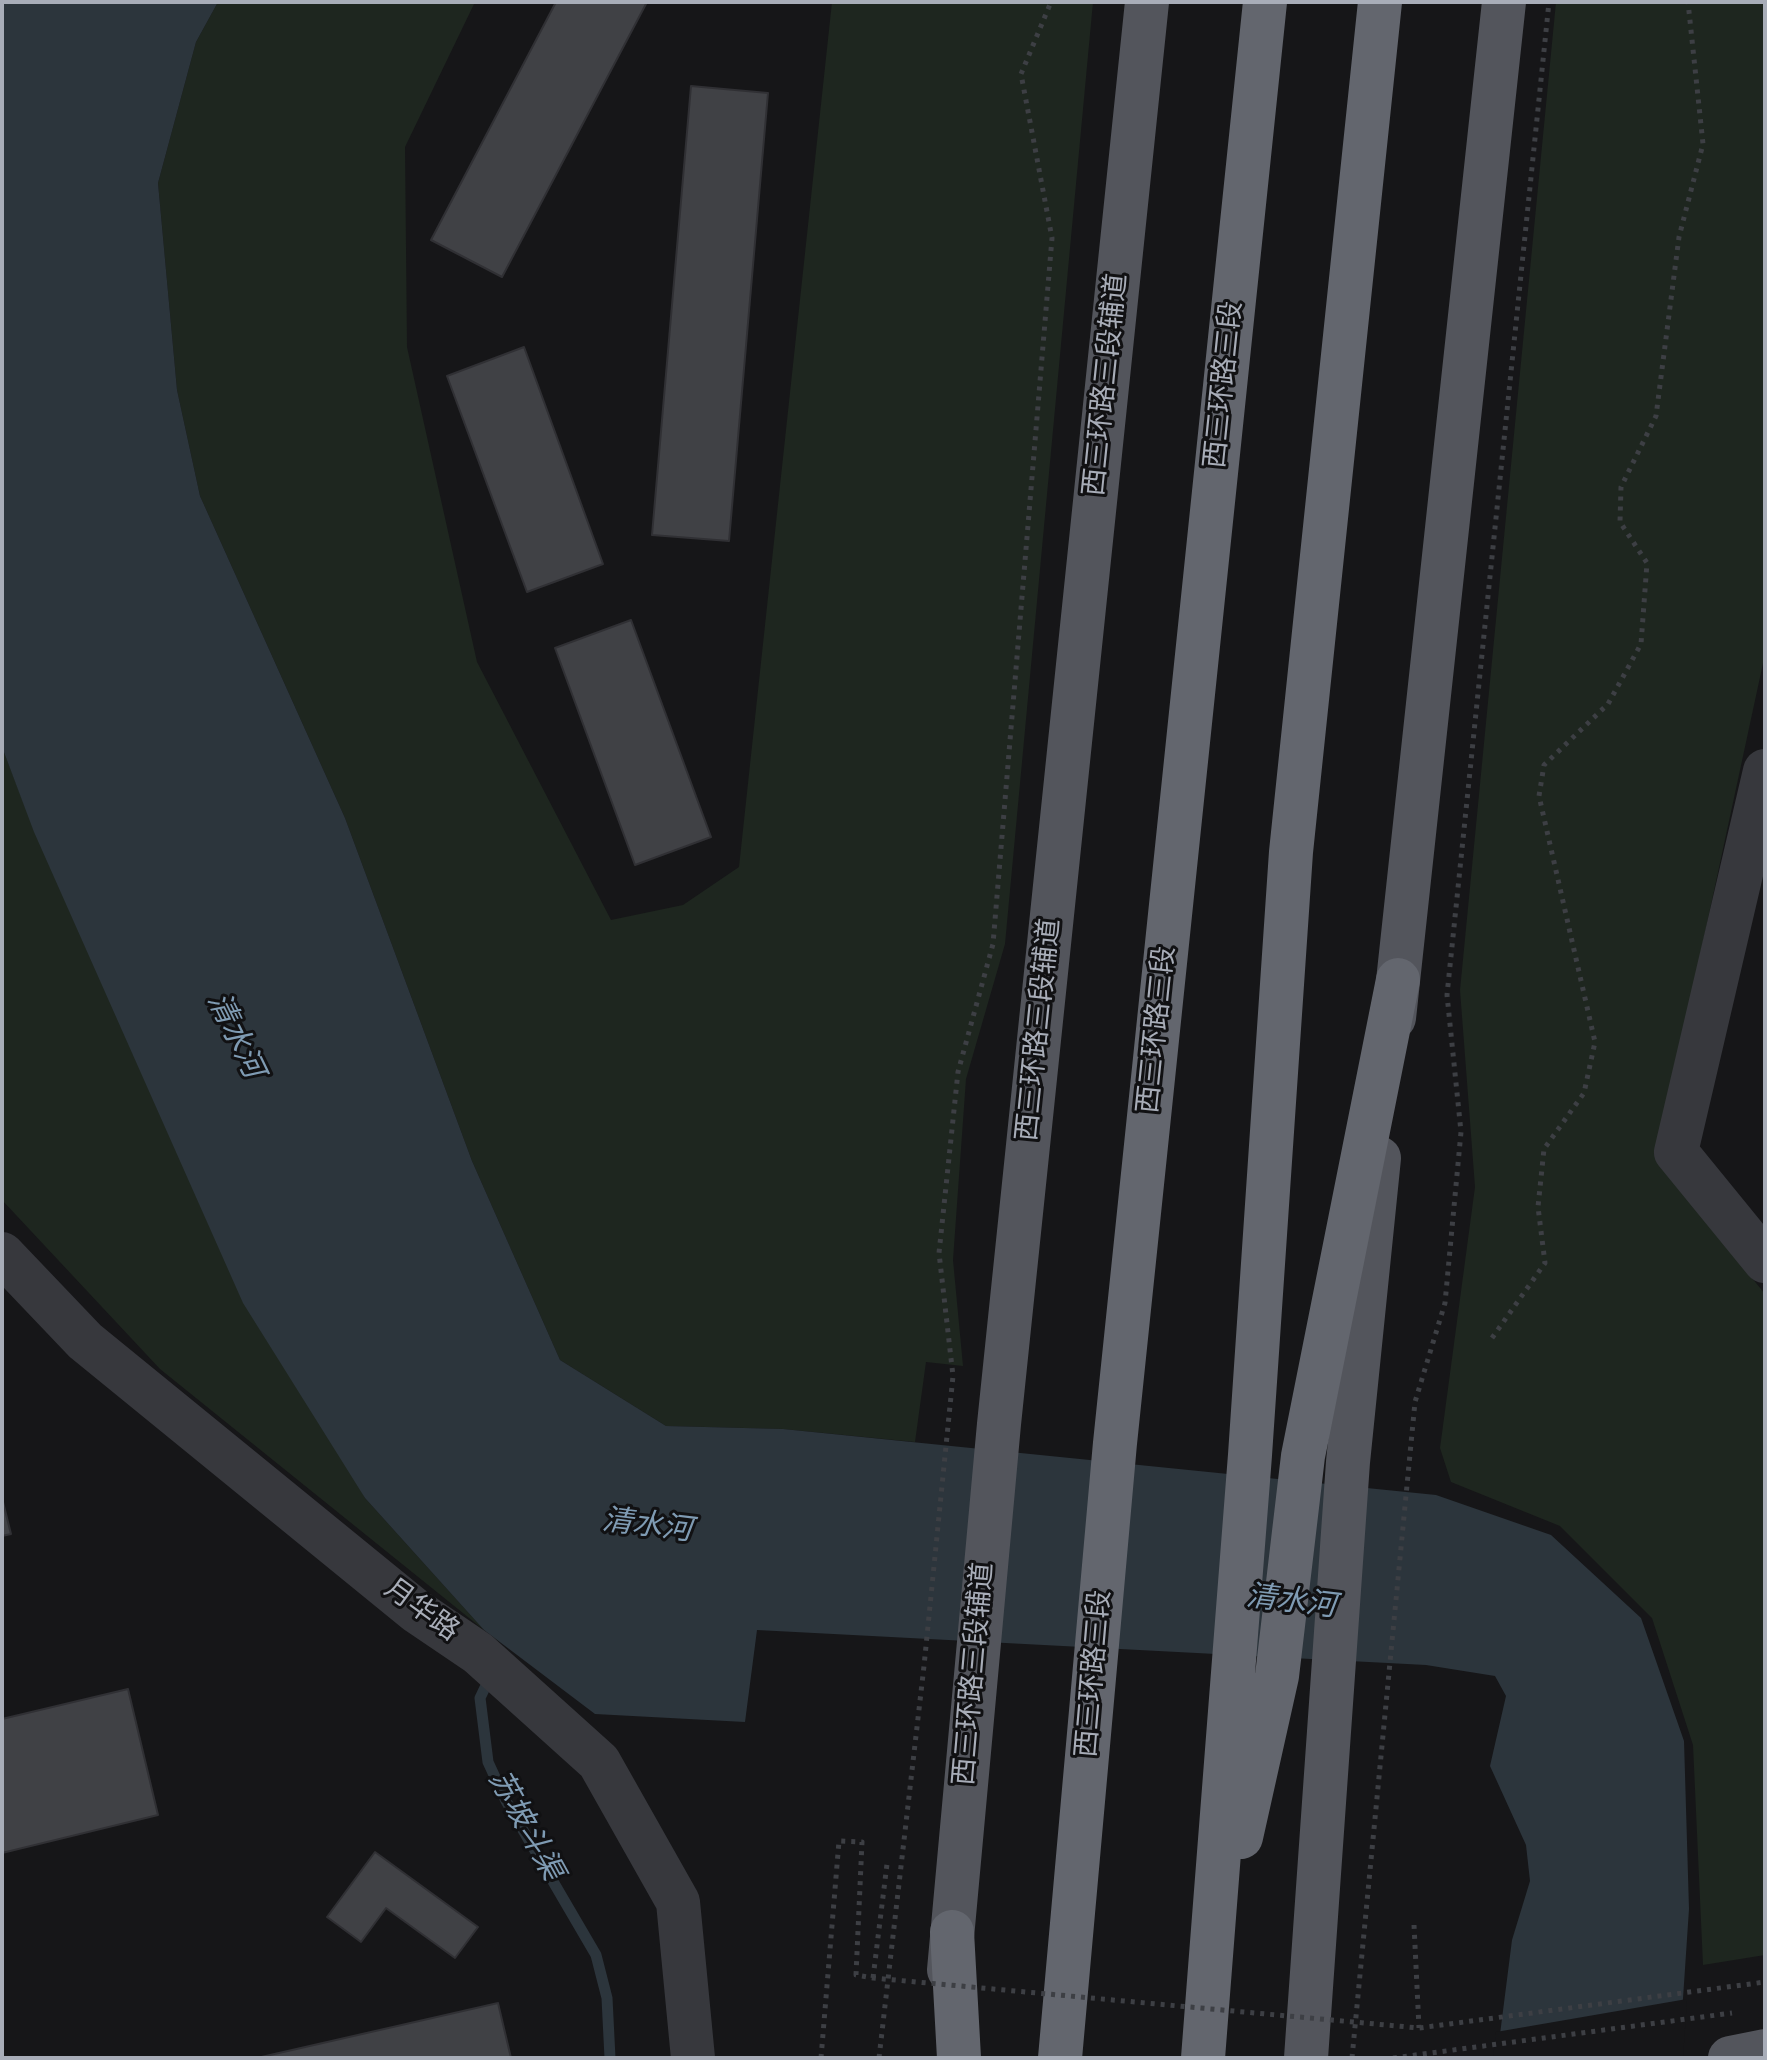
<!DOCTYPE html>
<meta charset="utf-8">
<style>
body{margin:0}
#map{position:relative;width:1767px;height:2060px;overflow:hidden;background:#161618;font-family:"Nunito Sans",sans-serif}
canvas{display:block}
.frame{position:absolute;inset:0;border:4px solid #a8adb8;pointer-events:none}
</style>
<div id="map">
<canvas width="1767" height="2060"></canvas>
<div class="frame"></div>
</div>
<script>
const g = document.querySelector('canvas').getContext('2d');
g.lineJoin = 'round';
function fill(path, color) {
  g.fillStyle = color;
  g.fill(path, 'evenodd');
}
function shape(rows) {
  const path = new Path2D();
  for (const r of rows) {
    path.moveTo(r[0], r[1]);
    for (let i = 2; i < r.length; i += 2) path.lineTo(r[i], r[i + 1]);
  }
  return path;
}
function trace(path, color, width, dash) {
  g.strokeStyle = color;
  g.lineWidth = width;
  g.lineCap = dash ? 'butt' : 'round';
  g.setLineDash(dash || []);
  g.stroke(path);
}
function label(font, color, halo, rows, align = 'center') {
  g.font = font + ' "Nunito Sans","Noto Sans SC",sans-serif';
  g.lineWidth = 6;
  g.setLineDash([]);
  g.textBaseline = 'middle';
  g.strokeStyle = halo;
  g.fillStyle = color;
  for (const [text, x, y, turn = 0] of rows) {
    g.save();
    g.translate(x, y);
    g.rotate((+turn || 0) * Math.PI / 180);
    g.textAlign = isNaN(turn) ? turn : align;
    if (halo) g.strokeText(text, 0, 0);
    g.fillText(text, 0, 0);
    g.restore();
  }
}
const green = shape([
 [218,2,475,2,405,147,407,347,477,662,611,920,683,905,739,867,832,2,1093,2,1005,944,966,1079,953,1260,963,1366,926,1362,915,1442,783,1429,666,1426,560,1360,472,1161,345,818,200,496,177,390,158,183,196,42],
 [1556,2,1765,2,1765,654,1656,1160,1765,1294,1765,1955,1703,1965,1693,1745,1652,1618,1560,1526,1451,1482,1440,1448,1475,1187,1460,990],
 [2,747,35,832,365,1498,484,1630,160,1369,2,1200]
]);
const water = shape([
 [2,2,218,2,196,42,158,183,177,390,200,496,345,818,472,1161,560,1360,666,1426,783,1429,1436,1495,1551,1535,1641,1618,1684,1741,1689,1909,1679,2058,1497,2058,1512,1940,1530,1881,1526,1845,1490,1766,1506,1696,1495,1676,1426,1665,757,1630,745,1722,595,1714,484,1630,365,1498,243,1303,34,832,2,747]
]);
const pier = shape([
 [1687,1999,1683,2058,1493,2058,1496,2032]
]);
const stream = shape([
 [491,1675,480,1698,488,1762,506,1801,596,1955,607,1998,610,2058]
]);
const building = shape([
 [556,2,647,2,502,277,431,240,556,2],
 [691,86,768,93,729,541,652,535,691,86],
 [524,347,603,564,527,592,447,376,524,347],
 [631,620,711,837,635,865,555,648,631,620],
 [2,1498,11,1534,2,1536,2,1498],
 [128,1689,158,1815,2,1853,2,1719,128,1689],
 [375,1852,478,1927,455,1958,386,1908,361,1942,327,1917,375,1852],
 [498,2003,511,2058,257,2058,498,2003]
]);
const path = shape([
 [1492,1338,1545,1263,1538,1207,1544,1149,1584,1093,1595,1042,1539,796,1544,765,1608,704,1641,644,1647,563,1620,522,1621,487,1656,416,1679,237,1703,144,1688,2],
 [1414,1925,1419,2028],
 [873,1978,887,1864],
 [879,2058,924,1666,953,1376,939,1253,958,1072,993,944,1052,238,1021,74,1051,2],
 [1352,2058,1415,1402,1445,1303,1461,1132,1447,995,1549,2],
 [1393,2058,1732,2013]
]);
const minor = shape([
 [1765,771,1676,1152,1765,1261],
 [2,1254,85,1341,416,1611,478,1653,599,1762,678,1902,693,2058]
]);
const major = shape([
 [1394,1018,1504,2],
 [949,1970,999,1424,1147,2],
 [1306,2058,1348,1462,1379,1158],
 [1730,2058,1765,2051]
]);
const highway = shape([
 [1241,1837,1277,1676,1303,1456,1398,980],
 [952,1932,959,2058],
 [1060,2058,1115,1443,1265,2],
 [1203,2058,1250,1455,1291,852,1380,2]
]);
const pathBridge = shape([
 [821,2058,839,1841,862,1842,856,1975,873,1978,1419,2028,1765,1982]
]);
const streetNames = [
 ["西三环路三段辅道",1107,385,-84],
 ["西三环路三段",1225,385,-84],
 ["西三环路三段辅道",1040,1030,-84],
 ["西三环路三段",1158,1030,-84],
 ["月华路",421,1611,36],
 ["西三环路三段辅道",975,1674,-85],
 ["西三环路三段",1095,1674,-85]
];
const waterNames = [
 ["清水河",234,1036,64],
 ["清水河",647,1527,7],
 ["清水河",1291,1603,7],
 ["苏坡斗渠",524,1826,61]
];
fill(green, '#1e261f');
fill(water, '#2c353c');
fill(pier, '#161618');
trace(stream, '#2c353c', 11);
fill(building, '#404145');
trace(building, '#303034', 2);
trace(path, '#3d3f44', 5, [4, 6]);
trace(minor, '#37383d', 44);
trace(major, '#53555c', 44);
trace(highway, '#63666e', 44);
trace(pathBridge, '#3d3f44', 5, [4, 6]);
label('28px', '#a8adb8', '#111113', streetNames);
label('italic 30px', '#7f9bb3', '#111113', waterNames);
</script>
